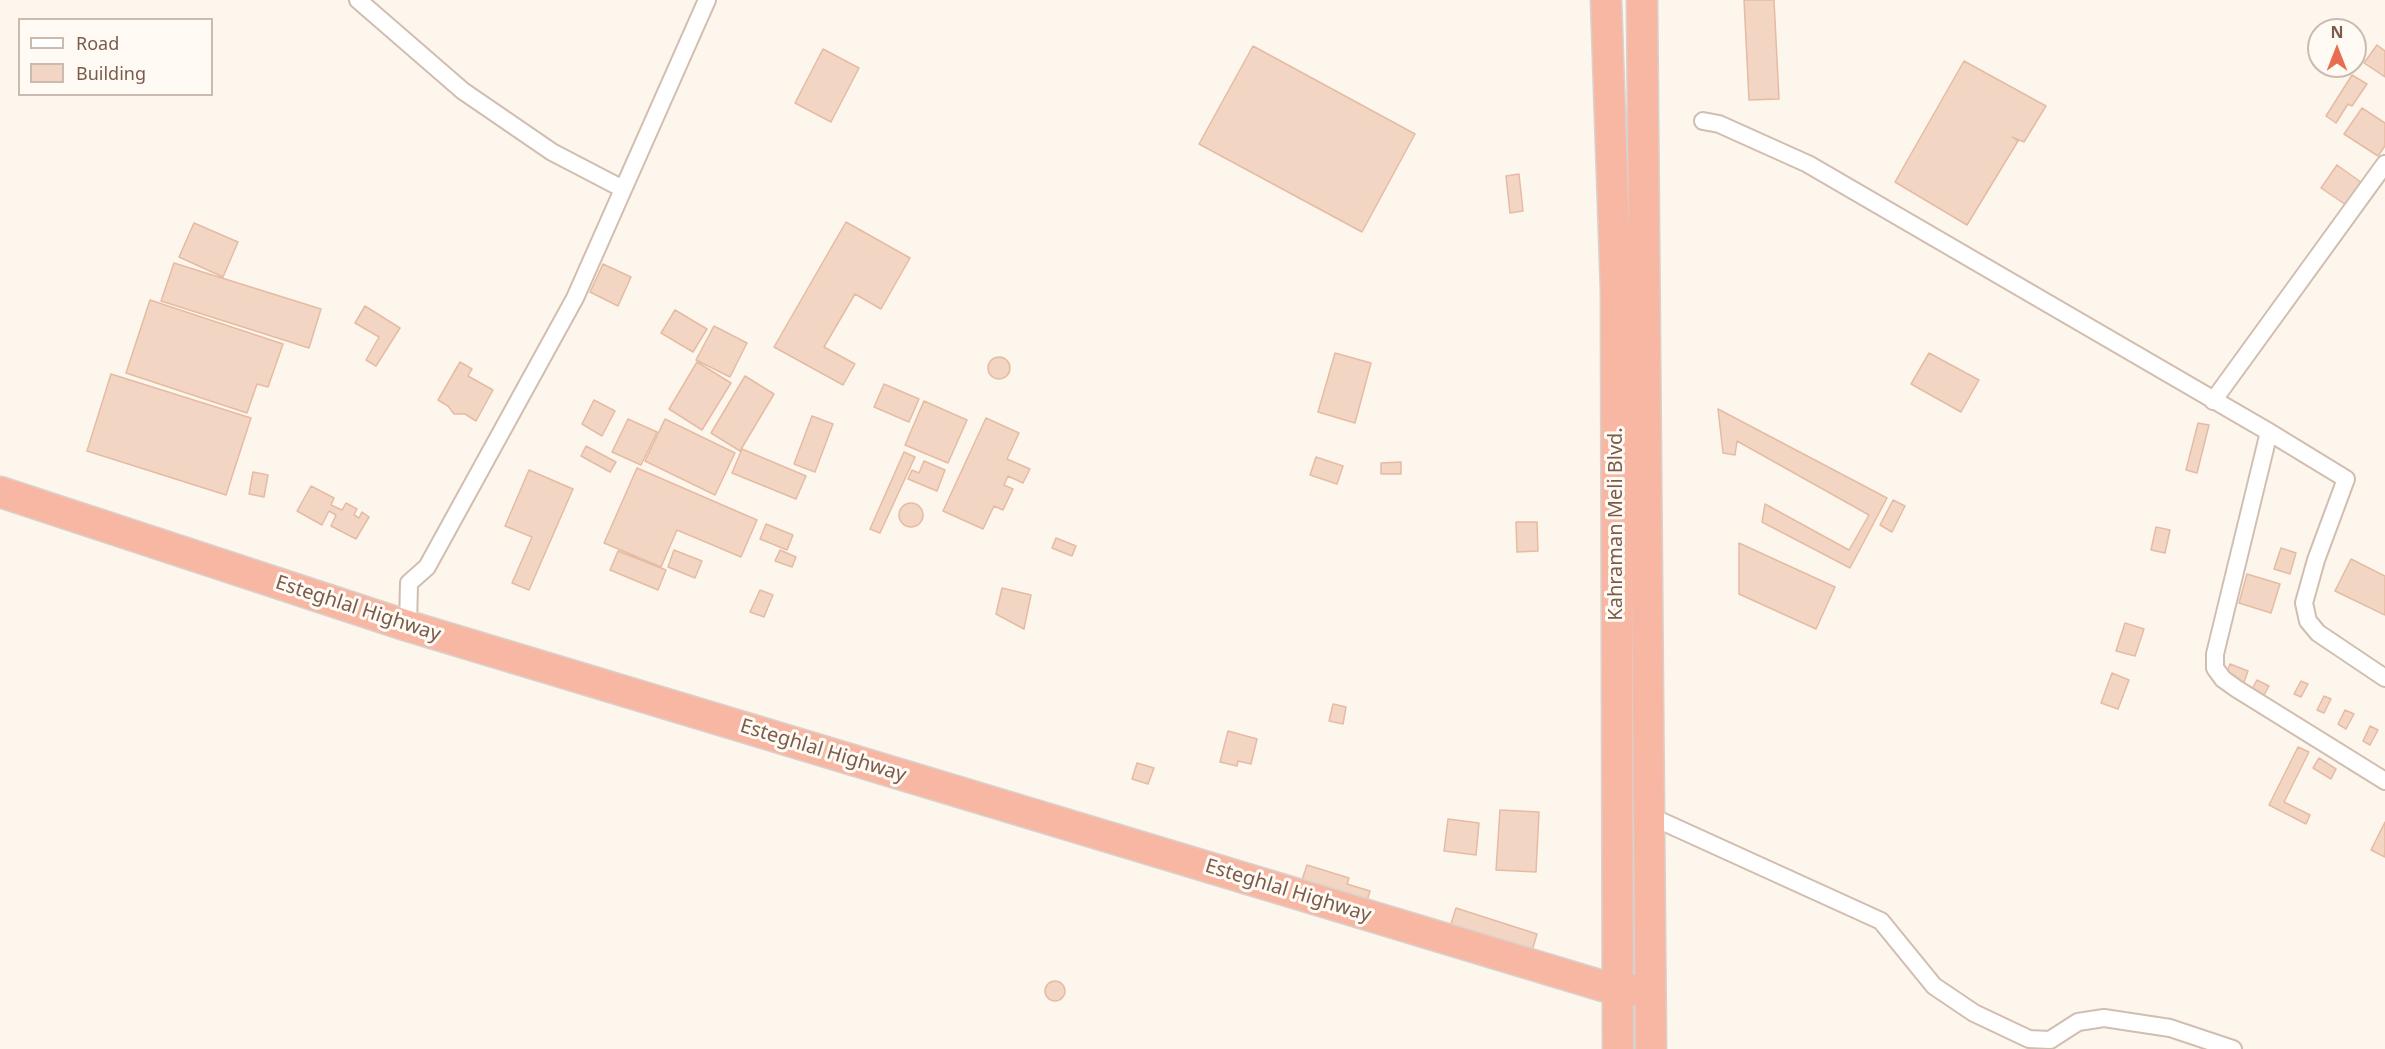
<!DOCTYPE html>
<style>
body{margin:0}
#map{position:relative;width:2385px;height:1049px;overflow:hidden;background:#fdf6ec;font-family:"Noto Sans",sans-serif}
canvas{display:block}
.legend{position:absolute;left:18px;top:18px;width:195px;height:78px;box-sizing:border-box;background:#fffaf3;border:2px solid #cabbb1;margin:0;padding:8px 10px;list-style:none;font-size:18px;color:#7a5c4d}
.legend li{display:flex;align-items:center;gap:12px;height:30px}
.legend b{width:30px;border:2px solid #cabbb1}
.north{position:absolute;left:2307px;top:18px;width:60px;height:60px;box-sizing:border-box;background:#fffaf3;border:2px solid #cabbb1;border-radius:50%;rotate:0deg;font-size:16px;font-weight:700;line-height:24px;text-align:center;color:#7a5c4d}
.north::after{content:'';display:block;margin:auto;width:21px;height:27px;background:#e76f51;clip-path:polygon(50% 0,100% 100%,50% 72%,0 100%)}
</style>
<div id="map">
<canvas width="2385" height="1049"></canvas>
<ul class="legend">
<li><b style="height:8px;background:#fff"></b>Road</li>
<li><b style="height:16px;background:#f3d5c3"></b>Building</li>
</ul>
<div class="north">N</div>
</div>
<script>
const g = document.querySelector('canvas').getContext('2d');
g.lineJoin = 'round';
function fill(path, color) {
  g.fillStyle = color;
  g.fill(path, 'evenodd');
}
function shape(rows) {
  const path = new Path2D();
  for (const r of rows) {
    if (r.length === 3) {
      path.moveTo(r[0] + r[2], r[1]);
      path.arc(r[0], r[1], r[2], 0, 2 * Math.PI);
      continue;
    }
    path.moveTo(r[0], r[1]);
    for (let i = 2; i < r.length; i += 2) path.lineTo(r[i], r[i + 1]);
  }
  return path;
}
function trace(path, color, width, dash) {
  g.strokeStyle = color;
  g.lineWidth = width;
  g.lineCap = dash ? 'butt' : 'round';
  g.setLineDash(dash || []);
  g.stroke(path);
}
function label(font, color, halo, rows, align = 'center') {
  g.font = font + ' "Noto Sans",sans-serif';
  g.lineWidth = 6;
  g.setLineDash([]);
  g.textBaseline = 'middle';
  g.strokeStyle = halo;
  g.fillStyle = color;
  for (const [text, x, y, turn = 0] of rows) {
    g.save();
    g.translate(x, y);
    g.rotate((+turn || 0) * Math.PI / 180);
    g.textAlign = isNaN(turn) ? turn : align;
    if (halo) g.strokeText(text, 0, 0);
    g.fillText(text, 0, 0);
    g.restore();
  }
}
const building = shape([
 [1744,0,1774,0,1779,99,1749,100,1744,0],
 [2377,45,2385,51,2385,77,2364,63,2377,45],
 [1253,46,1415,134,1362,232,1199,144,1253,46],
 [823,49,859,68,831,122,795,103,823,49],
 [1964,61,2046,106,2024,142,2012,137,2018,141,1967,225,1895,182,1964,61],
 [2352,75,2367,84,2352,106,2348,104,2336,123,2326,116,2352,75],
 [2362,108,2385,123,2385,146,2378,156,2344,134,2362,108],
 [2337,165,2365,185,2349,207,2321,188,2337,165],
 [1519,174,1523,211,1510,213,1506,176,1519,174],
 [846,222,910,258,881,309,855,294,824,347,855,364,843,385,774,347,846,222],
 [194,223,238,242,223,277,179,257,194,223],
 [174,263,321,309,309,348,161,301,174,263],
 [603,264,631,277,618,306,590,292,603,264],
 [150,300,283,344,268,387,257,384,247,413,126,373,150,300],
 [365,306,400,328,376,366,366,360,379,337,355,323,365,306],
 [675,310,707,329,693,352,661,333,675,310],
 [714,326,747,343,730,377,696,360,714,326],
 [1335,353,1371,363,1355,423,1318,412,1335,353],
 [1929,353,1979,380,1961,412,1911,384,1929,353],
 [999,368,11],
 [460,362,472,369,468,376,493,390,476,421,465,414,454,414,448,406,438,400,460,362],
 [697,362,731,383,702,430,669,409,697,362],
 [111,374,251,418,226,495,87,451,111,374],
 [745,376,774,394,740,451,711,433,745,376],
 [884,384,919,399,909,422,874,407,884,384],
 [594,400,615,411,602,436,582,424,594,400],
 [924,401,967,420,948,463,905,445,924,401],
 [1718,409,1887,498,1850,568,1762,522,1765,504,1849,550,1869,515,1737,441,1735,455,1723,453,1718,409],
 [812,416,833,424,815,472,794,464,812,416],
 [986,418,1019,433,1007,459,1030,469,1023,483,1008,476,1004,485,1013,489,1003,510,994,506,983,529,943,511,986,418],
 [628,419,657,432,641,465,612,452,628,419],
 [665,419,735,453,715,495,645,461,665,419],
 [2198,423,2209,425,2197,473,2186,470,2198,423],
 [586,446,616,462,610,472,581,456,586,446],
 [742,449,806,476,796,499,732,473,742,449],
 [904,452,915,457,880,533,870,529,904,452],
 [1316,457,1343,466,1337,484,1310,475,1316,457],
 [924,461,945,470,937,491,908,479,912,470,919,473,924,461],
 [1401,462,1401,474,1381,474,1381,463,1401,462],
 [637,468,757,520,741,557,677,530,661,567,604,543,637,468],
 [529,470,573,489,529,590,512,583,532,537,505,526,529,470],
 [253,472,268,475,264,497,249,494,253,472],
 [311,486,334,498,331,505,342,510,346,503,357,509,354,515,359,518,362,512,369,517,356,539,331,526,336,515,329,511,322,525,297,511,311,486],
 [1893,500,1905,506,1892,532,1880,525,1893,500],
 [911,515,12],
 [1516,522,1537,522,1538,551,1517,552,1516,522],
 [766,524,793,535,787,550,760,539,766,524],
 [2156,527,2170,530,2165,553,2151,550,2156,527],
 [1056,538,1076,546,1072,556,1052,548,1056,538],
 [1739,543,1835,587,1816,629,1739,594,1739,543],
 [2281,548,2296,553,2290,574,2274,569,2281,548],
 [674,550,702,561,695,578,668,567,674,550],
 [780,550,796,557,792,567,775,561,780,550],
 [618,551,666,570,658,590,610,570,618,551],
 [2351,559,2385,576,2385,615,2335,591,2351,559],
 [2247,574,2280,584,2271,613,2239,603,2247,574],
 [1002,588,1031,595,1024,629,996,614,1002,588],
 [760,590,773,595,764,617,750,612,760,590],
 [2125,623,2144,629,2135,656,2116,651,2125,623],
 [2230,664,2248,671,2243,685,2225,678,2230,664],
 [2112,673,2129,680,2118,709,2101,703,2112,673],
 [2257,680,2269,686,2262,699,2250,693,2257,680],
 [2301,681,2308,684,2301,697,2294,694,2301,681],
 [2324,696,2331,699,2324,713,2317,710,2324,696],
 [1333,704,1346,707,1343,724,1329,721,1333,704],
 [2345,710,2354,714,2346,729,2338,724,2345,710],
 [2370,726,2378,730,2370,745,2363,741,2370,726],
 [1228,731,1257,739,1251,764,1238,761,1237,766,1220,762,1228,731],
 [2298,747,2309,752,2284,802,2310,815,2306,824,2269,805,2298,747],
 [2319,758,2336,769,2331,779,2313,768,2319,758],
 [1137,763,1154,768,1148,784,1132,779,1137,763],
 [1500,810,1539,812,1536,872,1496,870,1500,810],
 [1448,819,1479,823,1476,855,1444,851,1448,819],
 [2385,822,2385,857,2371,850,2385,822],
 [1307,865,1349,878,1347,884,1370,891,1366,904,1301,883,1307,865],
 [1456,908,1537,934,1531,954,1450,927,1456,908],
 [1055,991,10]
]);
const street = shape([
 [358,0,463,91,552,152,623,189],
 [1703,121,1719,124,1808,164,2269,432,2346,479,2316,560,2304,603,2308,621,2318,633,2385,678],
 [2213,401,2385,164],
 [2269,432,2215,654,2215,668,2223,679,2237,689,2385,781],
 [408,626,409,583,427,567,575,298,707,0],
 [1648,815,1881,921,1934,986,1974,1013,2029,1039,2050,1040,2078,1022,2104,1018,2170,1028,2233,1049]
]);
const highway = shape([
 [1606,0,1616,291,1618,1049],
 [1642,0,1651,1049],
 [0,492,408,626,1616,990,1650,990]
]);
const streetNames = [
 ["Kahraman Meli Blvd.",1616,524,-90],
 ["Esteghlal Highway",358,609,18],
 ["Esteghlal Highway",823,751,17],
 ["Esteghlal Highway",1288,891,17]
];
fill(building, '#f3d5c3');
trace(building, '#e6bba3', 1.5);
trace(street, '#d1beb0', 20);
trace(highway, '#dad1cd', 33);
trace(street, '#fff', 16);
trace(highway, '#f7b7a3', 30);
label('20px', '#7a5c4d', '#fffaf3', streetNames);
</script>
